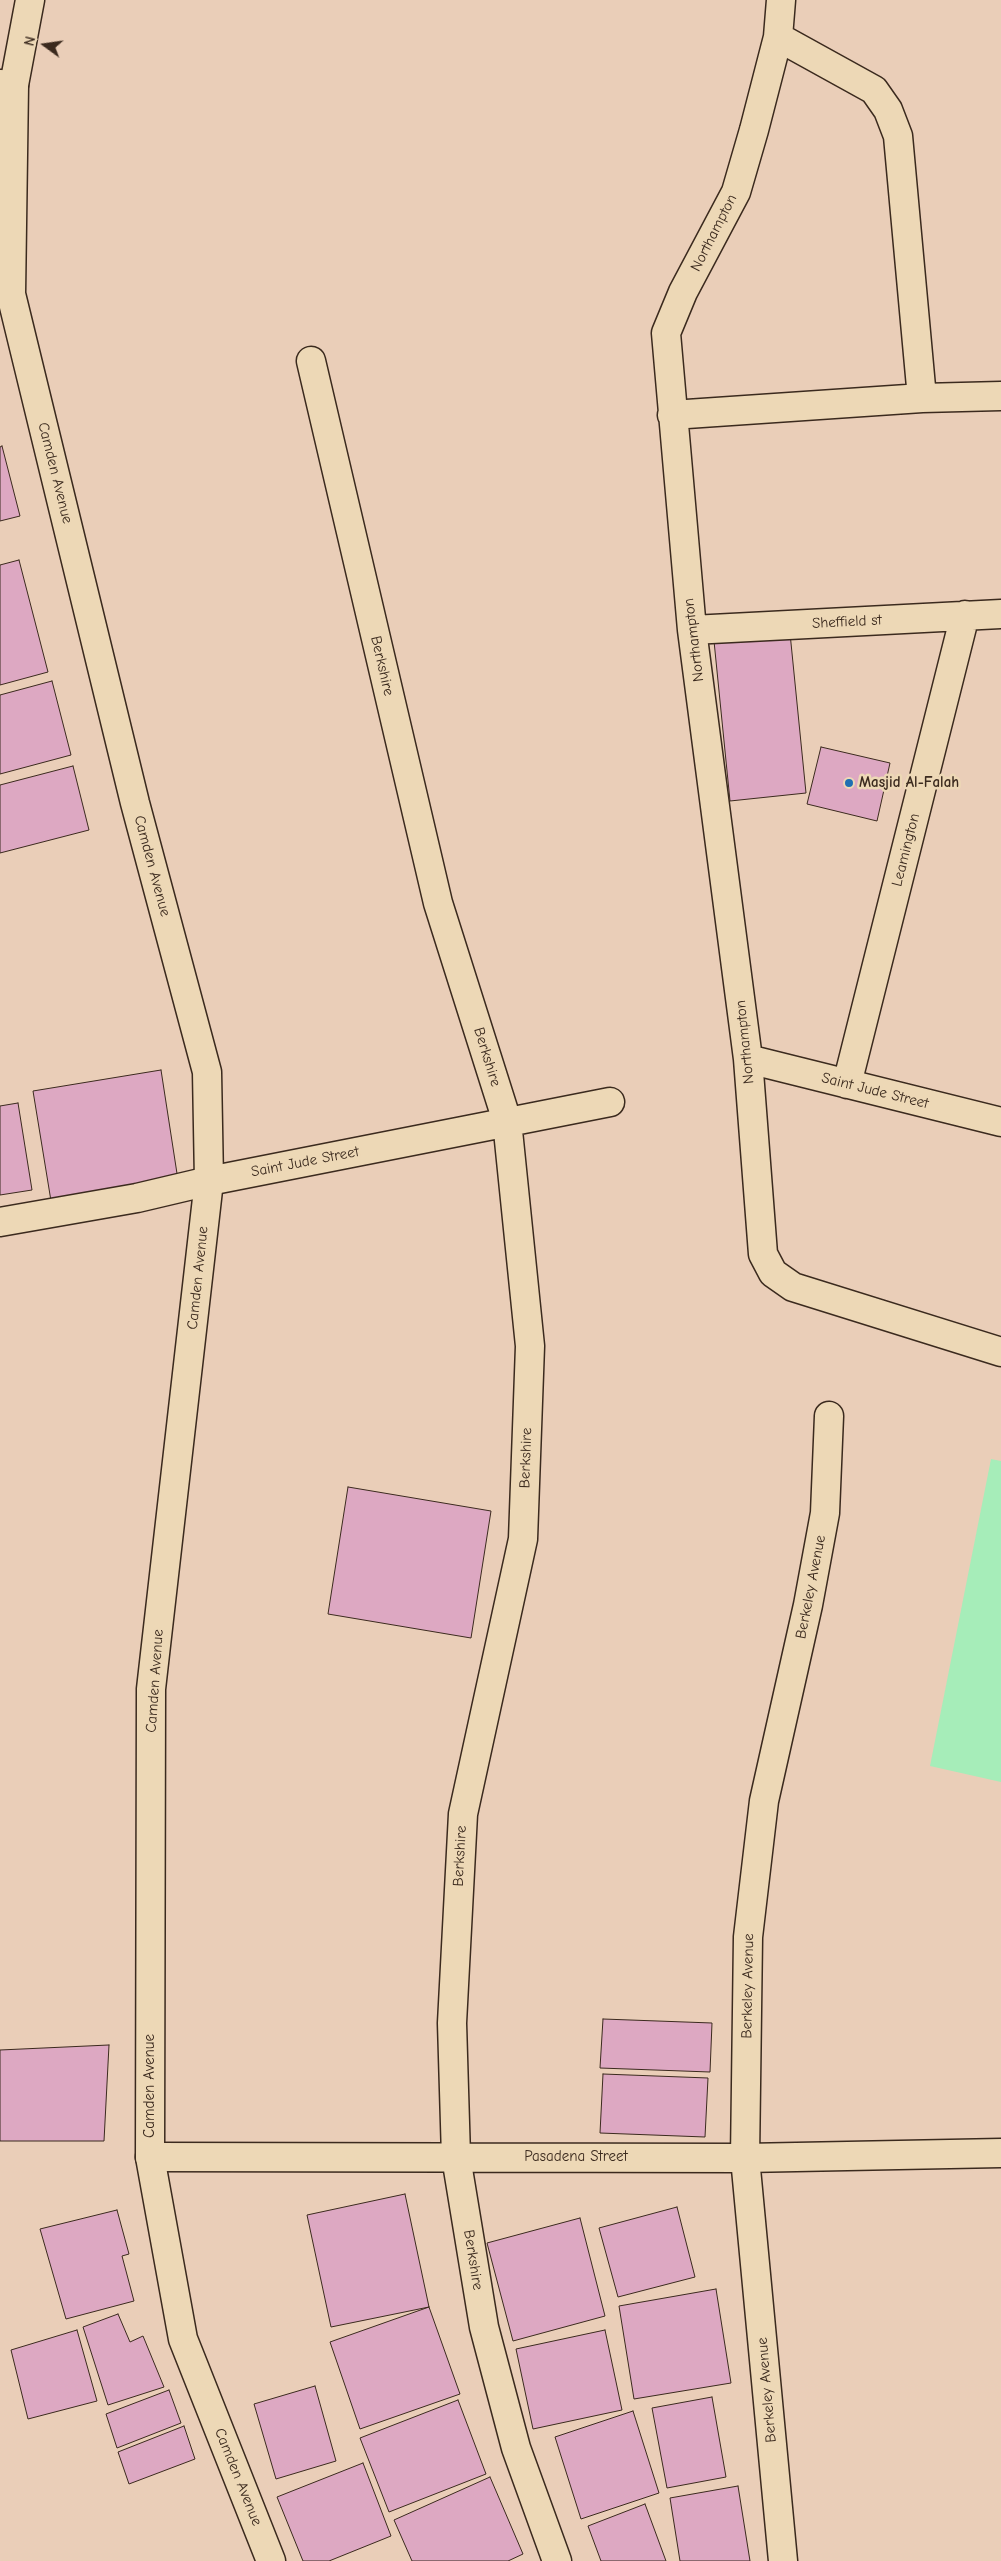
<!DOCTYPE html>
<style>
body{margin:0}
#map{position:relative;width:1001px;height:2561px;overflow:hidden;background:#eaceb8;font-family:"Comic Neue",sans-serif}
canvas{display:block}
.north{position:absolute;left:20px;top:20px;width:50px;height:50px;-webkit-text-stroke:4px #edd8b6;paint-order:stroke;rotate:284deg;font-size:14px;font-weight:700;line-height:20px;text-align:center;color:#3b2a1e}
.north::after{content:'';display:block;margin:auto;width:18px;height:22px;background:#3b2a1e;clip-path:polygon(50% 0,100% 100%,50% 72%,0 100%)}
</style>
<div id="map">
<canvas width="1001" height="2561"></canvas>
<div class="north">N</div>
</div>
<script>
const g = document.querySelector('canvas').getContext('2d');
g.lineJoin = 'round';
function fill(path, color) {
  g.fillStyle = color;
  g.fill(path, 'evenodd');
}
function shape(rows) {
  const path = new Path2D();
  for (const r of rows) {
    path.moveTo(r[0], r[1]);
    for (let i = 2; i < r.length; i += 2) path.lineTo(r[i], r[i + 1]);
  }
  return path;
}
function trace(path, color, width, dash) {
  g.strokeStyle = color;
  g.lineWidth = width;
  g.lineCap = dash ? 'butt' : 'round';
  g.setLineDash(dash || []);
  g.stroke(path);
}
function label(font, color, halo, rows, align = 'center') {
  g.font = font + ' "Comic Neue",sans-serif';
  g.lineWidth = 5;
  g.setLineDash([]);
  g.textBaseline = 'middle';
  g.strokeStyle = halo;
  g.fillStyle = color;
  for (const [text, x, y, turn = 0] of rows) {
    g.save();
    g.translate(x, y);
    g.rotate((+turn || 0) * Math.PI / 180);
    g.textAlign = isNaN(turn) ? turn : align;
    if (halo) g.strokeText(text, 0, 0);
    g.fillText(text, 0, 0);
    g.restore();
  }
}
const green = shape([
 [991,1459,1001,1461,1001,1782,930,1766]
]);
const building = shape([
 [2,446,20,516,0,521,0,447,2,446],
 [19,560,48,672,0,685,0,565,19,560],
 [790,633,806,793,730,801,714,641,790,633],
 [52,681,71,755,0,774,0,695,52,681],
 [821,747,890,763,877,821,807,804,821,747],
 [73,766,89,830,0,853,0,785,73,766],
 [161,1070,178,1180,51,1201,33,1091,161,1070],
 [18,1103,32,1190,0,1195,0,1106,18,1103],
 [348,1487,491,1511,471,1638,328,1614,348,1487],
 [603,2019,712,2023,710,2072,600,2068,603,2019],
 [109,2045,104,2141,0,2141,0,2050,109,2045],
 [603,2074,708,2078,705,2137,600,2133,603,2074],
 [405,2194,429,2307,331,2327,307,2215,405,2194],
 [677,2207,695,2277,618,2297,599,2228,677,2207],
 [117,2210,129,2254,122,2256,134,2301,66,2319,40,2229,117,2210],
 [580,2218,605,2316,513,2341,487,2243,580,2218],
 [716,2289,731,2383,634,2399,619,2306,716,2289],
 [429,2307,460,2394,360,2429,330,2342,429,2307],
 [118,2314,130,2342,143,2336,164,2387,108,2405,83,2327,118,2314],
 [77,2330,97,2401,28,2419,11,2350,77,2330],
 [605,2330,622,2410,533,2429,516,2349,605,2330],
 [315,2386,336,2461,276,2479,254,2404,315,2386],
 [169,2390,181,2423,117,2448,106,2414,169,2390],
 [712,2397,726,2477,667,2488,652,2408,712,2397],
 [458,2400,486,2474,389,2512,360,2438,458,2400],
 [633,2411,659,2493,581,2519,555,2437,633,2411],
 [184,2426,195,2459,129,2484,118,2452,184,2426],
 [363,2463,391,2536,329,2561,303,2561,277,2497,363,2463],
 [490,2477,523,2554,508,2561,412,2561,394,2520,490,2477],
 [738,2486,750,2561,680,2561,670,2498,738,2486],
 [645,2504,666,2561,601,2561,588,2526,645,2504]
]);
const minor = shape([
 [781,0,778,37,754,130,736,192,683,292,666,333,692,630,748,1059,763,1254,773,1273,793,1287,1001,1352],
 [778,37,874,90,888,110,898,136,922,398],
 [14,85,30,0],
 [311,361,438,903,507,1121,530,1346,523,1539,463,1814,452,2023,456,2157,484,2327,516,2448,557,2561],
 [672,415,922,398,1001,396],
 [692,630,1001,614],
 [748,1059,1001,1122],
 [847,1084,965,615],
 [0,1222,137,1198,209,1181,610,1102],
 [150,2157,745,2158,1001,2153],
 [783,2561,745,2158,748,1937,764,1801,808,1605,825,1513,829,1416]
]);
const tertiary = shape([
 [0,84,14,85,11,294,135,803,207,1072,209,1181,151,1689,150,2157,183,2339,271,2561]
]);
const markers = [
 [849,783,5,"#1f6fb2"]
];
const streetNames = [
 ["Northampton",714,233,-63],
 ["Camden Avenue",55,473,76],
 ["Sheffield st",847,622,-3],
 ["Northampton",694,640,-97],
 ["Berkshire",382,666,77],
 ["Leamington",906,850,-76],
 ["Camden Avenue",152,866,75],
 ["Northampton",745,1042,-96],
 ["Berkshire",487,1057,73],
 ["Saint Jude Street",875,1091,14],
 ["Saint Jude Street",305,1162,-11],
 ["Camden Avenue",198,1278,-84],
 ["Berkshire",526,1458,-88],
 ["Berkeley Avenue",811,1587,-79],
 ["Camden Avenue",155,1681,-86],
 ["Berkshire",460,1856,-87],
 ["Berkeley Avenue",748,1986,-89],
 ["Camden Avenue",150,2086,-90],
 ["Pasadena Street",576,2157],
 ["Berkshire",473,2260,81],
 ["Berkeley Avenue",767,2390,-95],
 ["Camden Avenue",238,2477,68]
];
const poiNames = [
 ["Masjid Al-Falah",859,783]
];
fill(green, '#a6edb9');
fill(building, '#dda8c2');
trace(building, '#3b2a1e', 1);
trace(minor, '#3b2a1e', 31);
trace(tertiary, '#3b2a1e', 31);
trace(minor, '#edd8b6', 28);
trace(tertiary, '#edd8b6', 28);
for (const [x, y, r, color] of markers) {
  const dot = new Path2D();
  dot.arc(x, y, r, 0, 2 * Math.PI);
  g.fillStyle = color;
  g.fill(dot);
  trace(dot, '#edd8b6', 2);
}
label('15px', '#3b2a1e', '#edd8b6', streetNames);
label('bold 15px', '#3b2a1e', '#edd8b6', poiNames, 'left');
</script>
